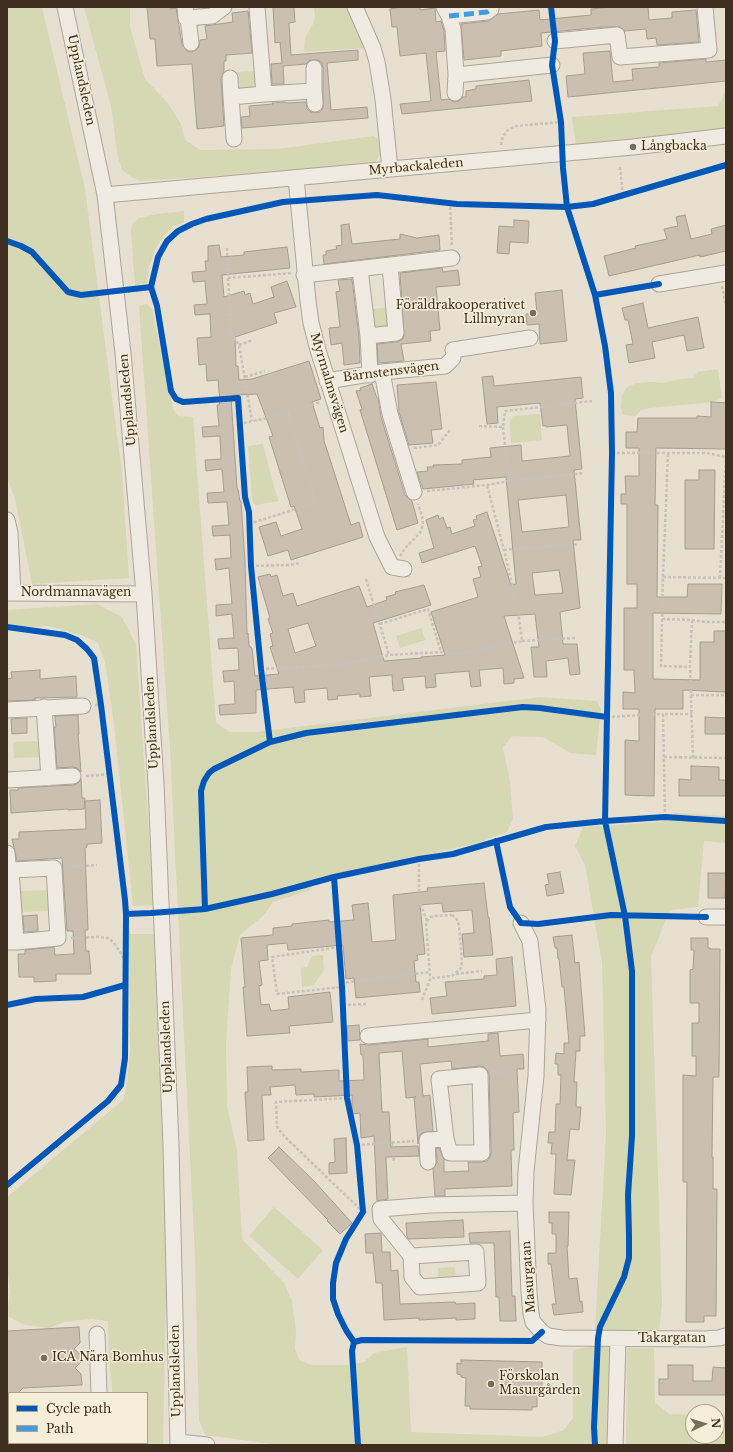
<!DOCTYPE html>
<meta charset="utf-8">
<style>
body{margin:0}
#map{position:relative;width:733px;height:1452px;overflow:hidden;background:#e7e0d1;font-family:"Libre Baskerville",serif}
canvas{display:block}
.frame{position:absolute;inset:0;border:8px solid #3d2e20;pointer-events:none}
.legend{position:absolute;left:8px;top:1392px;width:140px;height:52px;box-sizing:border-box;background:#f7eed8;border:1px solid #ada18e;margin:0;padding:5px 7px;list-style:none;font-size:12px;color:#3d2e20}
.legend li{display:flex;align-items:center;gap:8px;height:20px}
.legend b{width:20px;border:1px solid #ada18e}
.north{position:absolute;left:685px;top:1404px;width:40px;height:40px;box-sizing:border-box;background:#f7eed8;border:1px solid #ada18e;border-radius:50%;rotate:86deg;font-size:11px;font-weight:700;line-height:16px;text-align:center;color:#3d2e20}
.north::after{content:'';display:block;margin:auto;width:14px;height:18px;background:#786c5e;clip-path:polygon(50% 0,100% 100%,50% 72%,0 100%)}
</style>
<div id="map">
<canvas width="733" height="1452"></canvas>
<div class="frame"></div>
<ul class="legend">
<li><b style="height:5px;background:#0057b8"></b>Cycle path</li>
<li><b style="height:5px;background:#3f9de0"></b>Path</li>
</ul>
<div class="north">N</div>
</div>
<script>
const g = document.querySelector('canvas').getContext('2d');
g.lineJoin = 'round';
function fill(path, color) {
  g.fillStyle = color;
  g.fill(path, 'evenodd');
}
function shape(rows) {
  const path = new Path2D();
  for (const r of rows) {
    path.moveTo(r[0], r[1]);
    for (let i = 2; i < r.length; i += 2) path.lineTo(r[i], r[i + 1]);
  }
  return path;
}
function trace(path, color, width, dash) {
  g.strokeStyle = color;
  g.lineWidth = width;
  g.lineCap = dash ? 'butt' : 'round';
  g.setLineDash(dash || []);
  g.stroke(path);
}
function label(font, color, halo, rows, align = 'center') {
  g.font = font + ' "Libre Baskerville",serif';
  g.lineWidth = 3;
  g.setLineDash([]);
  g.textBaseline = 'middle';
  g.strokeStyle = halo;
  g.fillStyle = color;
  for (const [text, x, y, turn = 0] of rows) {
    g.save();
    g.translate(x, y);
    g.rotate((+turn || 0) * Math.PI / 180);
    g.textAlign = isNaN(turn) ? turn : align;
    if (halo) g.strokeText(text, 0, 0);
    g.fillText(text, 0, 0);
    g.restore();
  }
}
const green = shape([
 [7,7,42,7,85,189,122,473,129,578,32,584,15,499,7,478],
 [84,7,130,7,130,27,145,79,167,102,181,124,185,140,200,150,277,149,374,136,380,142,380,155,374,164,359,166,141,181,130,176,122,170,117,153,111,106],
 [314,7,351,7,366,48,304,52,305,38,313,24,315,17],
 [256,71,257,88,237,89,236,72],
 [726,91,726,130,652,139,576,145,572,117,718,106],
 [184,211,184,223,173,226,163,237,155,250,149,267,147,283,135,285,131,231,132,224,139,218,157,214],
 [147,304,152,309,173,409,178,416,193,417,216,723,230,732,256,732,540,697,597,701,601,709,596,755,570,753,543,737,512,736,503,748,510,781,513,819,507,832,475,844,316,878,310,890,273,902,264,915,240,935,231,969,226,1045,227,1106,237,1150,242,1239,284,1283,292,1301,296,1331,295,1349,299,1360,312,1365,348,1365,364,1362,374,1353,407,1347,411,1432,543,1437,564,1430,573,1418,573,1350,592,1346,613,1346,611,1445,279,1445,205,1435,199,1420,195,1258,170,750,139,306],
 [392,307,388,328,374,330,372,309],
 [718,369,722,398,713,402,705,403,650,408,641,410,636,416,623,415,621,407,622,396,626,388,636,383,653,382,664,383,680,379,693,378,698,372],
 [540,414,542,440,511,443,510,422,513,416],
 [263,444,274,487,279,501,255,505,252,498,248,446],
 [97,604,122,617,136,645,154,905,133,906,114,725,105,662,98,643,84,636,49,626,7,629,7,610],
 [421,628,425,640,400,648,396,636],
 [36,741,41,745,42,757,14,758,13,742],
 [675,813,726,816,726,843,704,841,698,907,670,910,651,956,662,1304,659,1331,595,1330,606,1134,602,963,585,865,575,846,583,827,662,822],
 [48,890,49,911,22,912,21,891],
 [129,934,154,934,167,1248,163,1445,118,1445,118,1443,147,1443,147,1393,112,1393,112,1388,109,1357,108,1321,92,1319,64,1322,50,1328,25,1325,9,1317,8,1307,10,1293,7,1264,7,1197,123,1100,127,1083,130,1051],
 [323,955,324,970,314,985,302,987,301,968,307,967,312,956],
 [274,1207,323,1250,298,1279,249,1236],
 [455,1267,456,1278,438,1279,438,1268],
 [627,1348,654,1348,655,1403,669,1414,693,1415,693,1436,717,1436,717,1416,726,1416,726,1445,626,1445]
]);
const building = shape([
 [147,7,170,7,170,9,176,8,182,44,187,51,192,52,196,50,199,47,200,40,207,39,205,26,233,22,232,13,248,11,252,53,226,55,226,61,224,61,224,71,221,78,224,126,197,129,192,64,157,66,155,39,150,39,147,7],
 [273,7,294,7,295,22,289,23,291,55,358,50,358,60,327,63,331,110,367,107,368,118,242,128,241,117,250,116,249,106,273,104,272,103,285,102,286,103,306,102,307,109,311,112,320,112,323,108,323,68,322,63,318,60,310,60,306,64,283,66,284,84,272,84,271,64,282,63,280,42,275,43,273,7],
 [401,7,420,7,420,10,435,8,436,22,441,21,444,31,445,51,436,52,441,100,449,99,454,102,459,101,463,97,466,97,466,91,476,89,476,86,529,80,532,101,402,114,400,104,431,101,426,53,400,56,397,27,392,27,390,9,401,7],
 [611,7,648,7,649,20,672,18,672,12,696,10,699,42,657,45,656,38,647,39,646,29,625,31,620,27,603,27,541,33,542,46,501,51,501,56,464,60,461,24,488,21,498,14,539,10,540,20,591,15,591,9,611,7],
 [610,51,613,82,633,80,632,69,659,67,659,63,706,59,706,62,726,60,726,81,568,97,566,76,585,74,583,53,610,51],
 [685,215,691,239,712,234,711,229,726,225,726,251,700,257,700,255,609,276,604,256,636,248,635,246,667,239,664,229,678,226,676,217,685,215],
 [514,220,529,221,528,243,510,242,509,254,497,253,499,226,514,227,514,220],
 [349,224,352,244,400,239,400,234,417,238,439,235,440,250,324,264,323,255,326,255,326,251,337,249,336,246,342,245,341,225,349,224],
 [219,245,221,257,244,255,244,252,287,247,290,268,222,275,224,297,244,291,245,295,250,293,253,304,274,297,271,287,287,281,296,307,274,313,277,323,235,337,236,366,238,366,239,380,252,379,309,361,321,399,312,402,320,428,323,427,324,441,328,453,351,525,359,522,363,537,291,560,288,550,268,556,259,527,276,522,281,536,302,529,294,506,291,507,269,437,273,436,257,394,234,395,235,397,231,397,237,488,238,489,240,501,241,501,245,562,247,634,248,633,249,646,250,646,251,648,252,648,255,676,279,674,270,647,273,646,270,634,273,633,268,619,270,618,258,577,270,574,271,577,277,575,283,596,293,593,297,606,359,586,367,607,387,600,386,597,396,594,395,592,424,585,431,605,373,623,384,661,421,658,421,657,445,655,431,612,478,597,473,579,481,577,478,567,482,566,475,546,422,563,419,553,434,548,426,520,438,515,439,519,443,517,447,528,450,527,452,534,475,526,473,520,477,519,476,516,487,512,511,585,516,584,506,477,473,480,474,484,423,489,417,472,428,471,427,467,434,467,433,465,462,464,462,460,491,457,490,448,521,445,522,461,570,456,567,425,546,427,546,426,543,426,540,403,497,407,498,423,487,424,482,377,493,376,494,386,581,377,583,398,575,399,582,469,574,470,581,540,573,540,580,608,560,612,563,644,577,644,580,674,570,675,568,658,546,661,547,677,534,677,531,647,539,647,535,614,504,616,524,678,514,679,514,683,504,684,503,668,479,670,481,686,471,687,469,671,435,674,436,687,426,688,425,676,402,678,404,690,393,691,392,675,369,677,371,696,360,697,360,694,337,696,338,699,328,700,327,688,304,690,305,702,295,703,293,687,256,690,256,713,220,715,219,705,235,704,234,681,224,682,223,671,239,670,238,648,219,649,218,639,234,638,232,614,216,616,216,605,232,604,229,568,216,570,215,559,231,558,230,535,213,536,212,526,229,525,227,502,208,503,207,493,224,492,222,469,206,471,205,460,221,459,220,436,203,437,202,427,219,426,217,405,219,405,220,401,218,380,207,381,206,364,199,365,197,338,211,337,210,314,195,315,194,305,207,304,205,281,193,282,192,272,206,271,205,261,208,261,208,246,219,245],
 [566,495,569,527,522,532,518,500,566,495],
 [559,570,563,593,535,595,532,573,559,570],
 [308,623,316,646,295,653,288,629,308,623],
 [442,268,443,272,458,270,460,285,436,287,440,330,430,331,431,341,401,344,404,361,378,363,377,344,397,342,402,340,404,336,400,273,442,268],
 [352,279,359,337,360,363,344,365,342,343,331,345,329,328,340,327,336,292,340,291,338,280,352,279],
 [562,290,567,341,540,344,539,324,527,325,526,314,537,313,535,293,562,290],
 [643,303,648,328,698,317,704,348,687,351,684,335,652,342,655,358,629,363,626,345,633,344,628,320,625,320,622,308,643,303],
 [436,382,442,429,431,430,433,443,409,445,399,412,397,385,436,382],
 [372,384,377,398,378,398,381,417,405,495,408,498,412,501,418,523,397,530,360,410,362,409,356,391,361,390,360,388,372,384],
 [711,402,726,403,726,449,656,448,655,505,658,505,657,597,687,597,688,584,722,584,721,614,653,613,653,679,700,680,700,642,714,642,714,631,726,631,726,692,683,690,683,709,655,709,654,796,625,795,625,740,639,741,639,709,623,709,623,692,635,693,634,670,624,670,624,608,637,608,637,584,627,584,627,504,621,504,621,494,626,494,625,476,639,476,639,448,626,448,626,432,637,432,638,418,697,418,697,416,711,417,711,402],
 [699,470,715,470,714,549,685,549,685,480,699,480,699,470],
 [40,670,40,679,76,676,77,697,35,698,35,700,7,701,7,679,12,678,11,672,40,670],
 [78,715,79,734,78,734,81,772,77,768,73,767,57,768,54,727,56,727,55,716,78,715],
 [705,717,726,718,726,734,705,734,705,717],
 [27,718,27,733,12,734,11,719,27,718],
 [691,766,719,767,719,780,726,780,726,796,679,796,679,779,691,780,691,766],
 [81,779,82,798,85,798,84,809,68,810,68,809,11,813,10,790,18,790,18,788,74,785,78,783,81,779],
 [100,800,102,843,87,844,87,847,85,848,88,930,85,930,86,951,89,951,91,974,56,974,56,981,34,982,34,977,19,977,18,954,25,954,25,950,54,947,55,955,74,954,73,931,67,931,62,858,17,861,12,839,19,839,19,832,86,829,85,801,100,800],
 [560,872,564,893,547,896,545,885,549,884,547,874,560,872],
 [708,873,726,873,725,898,708,898,708,873],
 [484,883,488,917,489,917,493,955,464,957,462,934,474,933,472,910,443,912,442,903,420,905,425,954,417,955,418,960,414,961,416,982,419,982,420,992,356,998,354,978,346,979,343,945,288,950,287,943,267,945,268,960,259,961,262,985,259,986,261,1005,269,1004,271,1011,289,1009,288,997,330,992,333,1022,289,1026,290,1033,247,1036,243,987,245,987,241,938,273,935,273,928,292,926,292,924,329,920,329,922,354,920,352,905,368,903,372,942,396,940,393,895,428,891,427,888,484,883],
 [37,915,38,931,24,932,23,916,37,915],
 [572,935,575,963,579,962,585,1036,580,1036,580,1051,576,1051,574,1082,577,1082,576,1107,581,1107,579,1130,570,1129,567,1160,575,1160,571,1195,554,1194,556,1154,551,1154,552,1143,548,1143,549,1132,555,1132,556,1104,560,1104,561,1075,558,1075,558,1064,555,1064,556,1053,564,1054,564,1043,569,1043,564,987,562,987,559,959,558,959,557,948,555,948,553,937,572,935],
 [691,938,708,938,708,948,710,948,710,949,720,949,719,1077,713,1077,712,1157,713,1157,713,1189,717,1189,716,1316,704,1316,704,1322,686,1322,687,1182,683,1182,683,1075,696,1076,696,1056,692,1056,692,1023,699,1023,699,1003,690,1003,690,970,693,969,694,950,691,950,691,938],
 [512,957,516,1006,432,1014,430,998,447,996,445,982,484,979,484,976,497,975,496,959,512,957],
 [359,1025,360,1040,348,1041,347,1026,359,1025],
 [498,1033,500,1056,523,1054,524,1069,517,1069,519,1112,513,1113,514,1150,511,1150,512,1186,445,1189,445,1196,435,1196,433,1169,437,1162,436,1149,439,1148,444,1159,444,1172,469,1171,468,1162,482,1162,487,1161,490,1157,491,1153,489,1074,487,1070,484,1067,480,1066,452,1069,451,1061,420,1064,423,1096,430,1095,433,1131,422,1133,419,1136,418,1144,414,1097,416,1097,406,1098,402,1051,379,1053,382,1112,389,1112,391,1147,418,1146,419,1156,386,1157,388,1199,377,1201,374,1136,361,1138,360,1113,352,1114,352,1095,314,1097,314,1094,296,1095,295,1085,270,1087,271,1095,262,1095,264,1140,248,1141,245,1092,248,1092,247,1067,272,1066,272,1070,301,1069,301,1072,339,1070,339,1081,364,1080,363,1055,361,1055,360,1044,369,1045,428,1039,428,1047,488,1041,488,1034,498,1033],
 [346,1138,347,1173,329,1174,329,1163,335,1162,334,1139,346,1138],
 [279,1147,314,1181,352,1223,340,1234,327,1221,328,1220,268,1158,279,1147],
 [549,1212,569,1212,568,1246,567,1246,569,1279,577,1278,580,1302,582,1301,583,1312,554,1315,552,1304,556,1304,551,1264,548,1264,548,1253,556,1253,556,1234,552,1234,552,1223,549,1223,549,1212],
 [463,1220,464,1237,409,1239,407,1237,406,1223,463,1220],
 [510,1231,512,1296,515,1296,516,1321,500,1321,499,1297,496,1297,494,1243,470,1243,469,1233,510,1231],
 [381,1233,382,1252,390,1252,391,1271,398,1270,400,1304,455,1302,456,1304,475,1303,475,1319,456,1320,456,1318,419,1320,419,1318,384,1320,382,1283,376,1283,373,1253,366,1253,365,1234,381,1233],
 [79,1327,80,1343,74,1349,80,1354,81,1362,75,1368,81,1374,82,1385,23,1388,18,1393,7,1393,7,1331,79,1327],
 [461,1360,542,1362,542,1394,537,1393,537,1407,532,1407,532,1410,470,1409,470,1406,465,1406,466,1378,461,1377,461,1375,457,1374,457,1363,461,1364,461,1360],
 [668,1365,693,1365,693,1381,712,1381,713,1367,726,1368,726,1395,659,1395,659,1379,668,1379,668,1365]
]);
const path = shape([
 [501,145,503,136,508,130,516,126,561,122],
 [620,167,623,196],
 [450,202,452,246],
 [227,248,228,278,292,273],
 [228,278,231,333,239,345,252,421],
 [722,286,726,305],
 [239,345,253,340],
 [245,377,265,371],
 [239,424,263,419,321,402],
 [479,426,503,427,505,411,592,401],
 [503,427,509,481,584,473],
 [414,448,438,445,450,430],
 [612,453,707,453,726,457],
 [668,454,663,577,661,666,690,667],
 [427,491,487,485,509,481],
 [249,524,314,503,315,499,288,412],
 [504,550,579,544],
 [400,556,407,546,420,533,423,525,422,516,418,504],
 [251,566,288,565,300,563],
 [663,577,726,578],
 [720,578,726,457],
 [366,579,389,655],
 [662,619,692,620,690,667,693,758],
 [692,620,705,622,726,622],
 [380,624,428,609,441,652],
 [522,641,576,638],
 [261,669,322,666,349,663,389,655,441,652,457,654,522,641,518,610,504,550,487,485],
 [691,695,726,695],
 [95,705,101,705],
 [607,717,663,714],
 [664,757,726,758],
 [86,776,110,774],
 [665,817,663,714,692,714],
 [419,859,419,892,421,905,427,921],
 [66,867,97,865],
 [452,915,456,918,459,925,462,962,461,968,452,976,434,978,430,975,426,923,429,918,433,916,452,915],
 [71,938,99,937,108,938,114,943,125,960],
 [339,947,272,957,277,994,342,987],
 [456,974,482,971],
 [341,983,430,972],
 [422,1000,431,977],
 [343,1005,366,1004],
 [492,1074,509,1071],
 [347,1098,276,1102,277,1127,285,1137,363,1212,367,1212],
 [392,1143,394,1163],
 [357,1145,414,1141]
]);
const minor = shape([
 [65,7,105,195,123,353,144,594,156,784,171,1145,178,1445],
 [185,7,186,18,212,16,224,7],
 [257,7,264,94,314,91,315,104],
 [355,7,373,48,377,62,383,99,390,169],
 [444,7,449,16,453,29,456,75,455,93],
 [449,16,487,12,491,9,491,7],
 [188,18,191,43],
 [555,41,617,35,620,57,709,50,705,7],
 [456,75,552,65],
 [230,78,231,97,264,94],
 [314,91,314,68],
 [231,97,234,139],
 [296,178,308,301,311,323,318,350,377,537,392,567,404,569],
 [105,195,633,147,726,136],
 [360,269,368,336,370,375],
 [304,275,452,258],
 [659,284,726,273],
 [368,336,396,333,390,266],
 [453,350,530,338],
 [382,372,390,414,414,492],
 [327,381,382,372,445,366,453,358],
 [7,520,10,533,13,593],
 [7,593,144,594],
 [44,707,49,778],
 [7,710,83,706],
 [7,780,73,776],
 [7,853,8,864,11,870,16,942,7,942],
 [11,870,54,868,58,938,16,942],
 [706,917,726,917],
 [521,923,530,941,538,1010,536,1076,526,1171,525,1203,529,1293,531,1314,533,1322,542,1332,548,1336,562,1338,704,1339,719,1338,726,1336],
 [368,1036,538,1020],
 [428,1162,427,1140,446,1139,450,1153,482,1153,480,1075,439,1079,446,1139],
 [411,1256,476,1252,478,1283,420,1287,412,1277,411,1256,381,1219,380,1209,430,1205,525,1203],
 [97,1334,99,1393],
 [178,1442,207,1445],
 [100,1443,100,1445],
 [615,1445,618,1339]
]);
const quiet = shape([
 [449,16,487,12,491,9,491,7]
]);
const cycleway = shape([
 [551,7,555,41,552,65,561,122,563,168,567,207,595,295,605,346,611,393,612,453,605,821,665,817,726,821],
 [7,241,21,246,32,252,68,292,81,295,151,287,158,257,167,241,178,231,192,224,206,219,283,202,377,195,457,204,567,207,593,204,726,165],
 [151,287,157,306,171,391,176,399,183,402,238,398,245,497,249,512,251,566,261,669,270,742,306,733,523,707,540,708,607,717],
 [595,295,659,284],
 [7,627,65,635,77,640,87,649,94,658,101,705,125,900,126,914,125,1058,121,1085,108,1101,7,1185],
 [496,841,510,907,521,923,538,924,611,915,706,917],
 [334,877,342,987,347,1098,357,1145,363,1212,346,1239,336,1263,333,1283,333,1299,338,1314,346,1330,354,1342,352,1351,358,1445],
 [205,909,201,791,204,781,209,773,214,769,270,742],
 [126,914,151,913,205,909,272,894,334,877,419,859,453,854,546,827,605,821,625,916,632,971,632,1136,628,1195,629,1236,629,1258,624,1277,600,1327,598,1338,594,1427,595,1445],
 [7,1005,36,999,83,997,125,985],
 [354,1342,362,1340,532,1341,542,1332]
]);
const markers = [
 [633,147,4,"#786c5e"],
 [533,313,4,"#786c5e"],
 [44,1358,4,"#786c5e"],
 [491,1384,4,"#786c5e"]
];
const streetNames = [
 ["Upplandsleden",81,80,78],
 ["Myrbackaleden",416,167,-5],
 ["Bärnstensvägen",391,372,-7],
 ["Myrmalmsvägen",329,383,73],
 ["Upplandsleden",128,400,-95],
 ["Nordmannavägen",76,593],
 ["Upplandsleden",152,723,-93],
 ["Upplandsleden",167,1047,-92],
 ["Masurgatan",529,1277,-94],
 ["Takargatan",672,1339],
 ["Upplandsleden",176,1371,-91]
];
const poiNames = [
 ["Långbacka",641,147],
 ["Föräldrakooperativet",525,306,"right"],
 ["Lillmyran",525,320,"right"],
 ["ICA Nära Bomhus",52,1358],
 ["Förskolan",499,1377],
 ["Masurgården",499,1391]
];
fill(green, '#d6d7b3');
fill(building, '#cbbfb2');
trace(building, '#a89c90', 1);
trace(minor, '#ada599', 17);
trace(path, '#c8c2b9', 2.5, [3, 2]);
trace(minor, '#efebe3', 15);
trace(quiet, '#3f9de0', 5, [10, 5]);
trace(cycleway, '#0057b8', 6);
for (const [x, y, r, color] of markers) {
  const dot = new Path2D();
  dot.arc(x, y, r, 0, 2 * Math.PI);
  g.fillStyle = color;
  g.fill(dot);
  trace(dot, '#f7eed8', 1.5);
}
label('12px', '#3d2e20', '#f7eed8', streetNames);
label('12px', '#3d2e20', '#f7eed8', poiNames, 'left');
</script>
